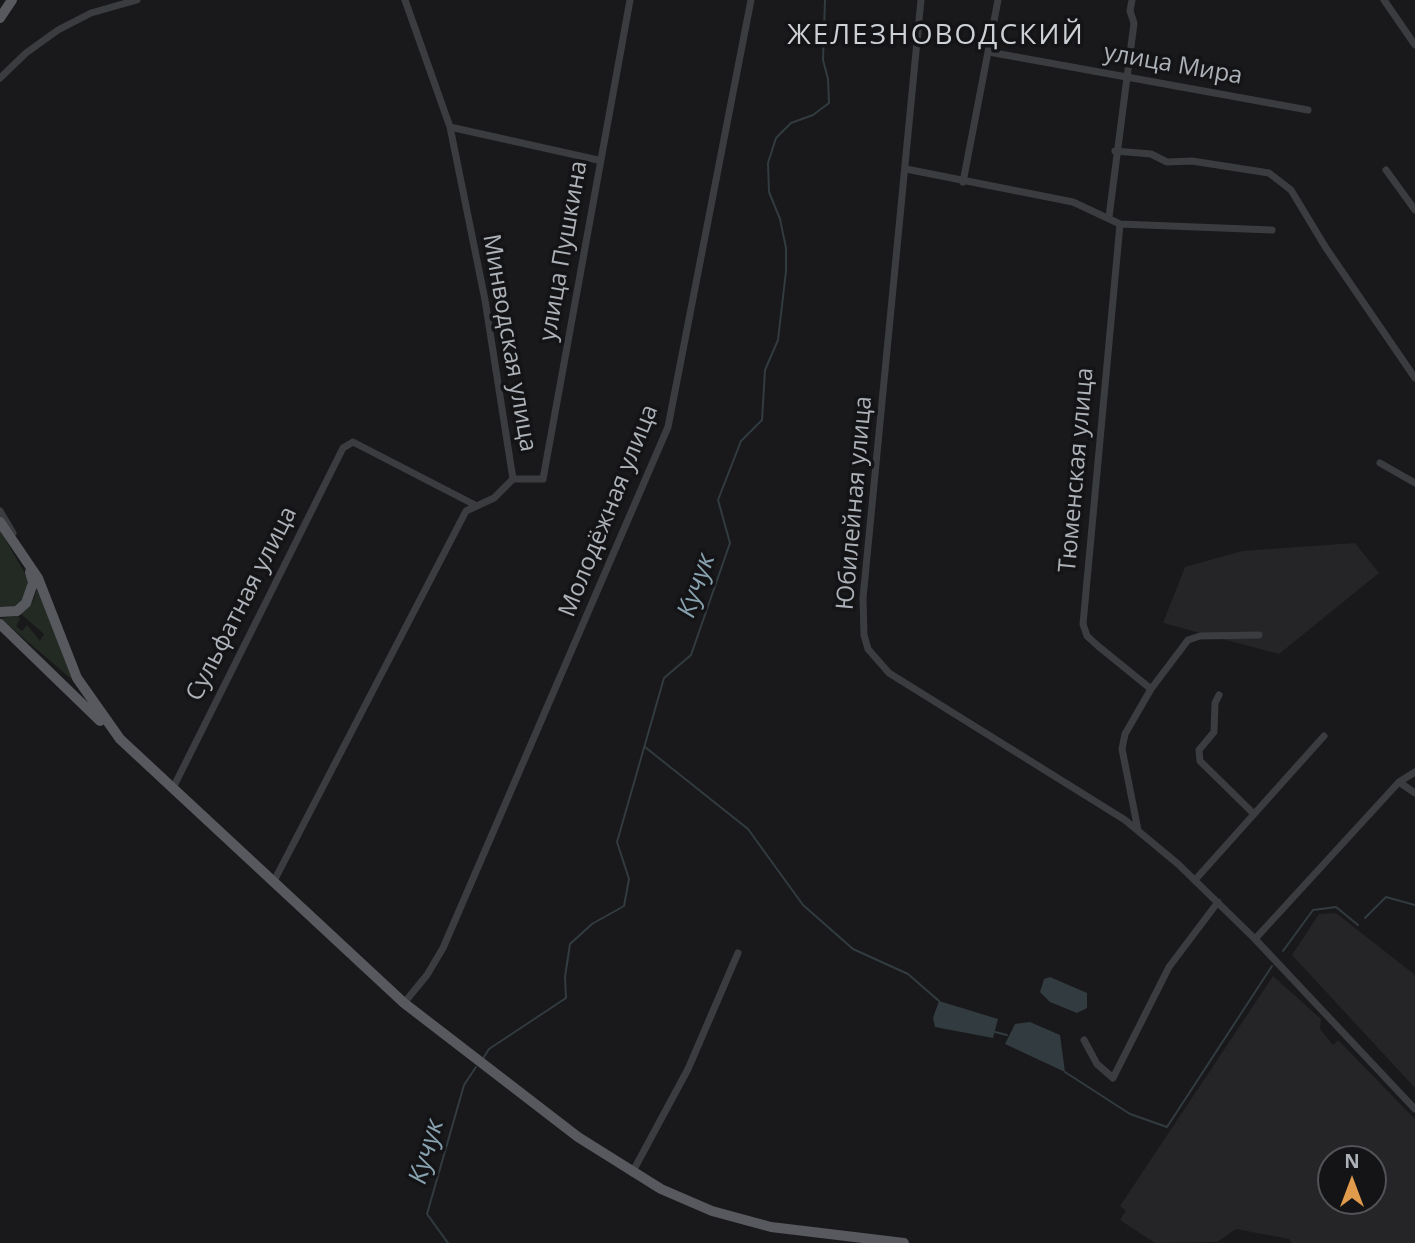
<!DOCTYPE html>
<meta charset="utf-8">
<style>
body{margin:0}
#map{position:relative;width:1415px;height:1243px;overflow:hidden;background:#19191b;font-family:"Open Sans",sans-serif}
canvas{display:block}
.north{position:absolute;left:1317px;top:1145px;width:70px;height:70px;box-sizing:border-box;background:#141416;border:2px solid #515357;border-radius:50%;rotate:0deg;font-size:19px;font-weight:700;line-height:28px;text-align:center;color:#adb2b9}
.north::after{content:'';display:block;margin:auto;width:24px;height:32px;background:#e09b4c;clip-path:polygon(50% 0,100% 100%,50% 72%,0 100%)}
</style>
<div id="map">
<canvas width="1415" height="1243"></canvas>
<div class="north">N</div>
</div>
<script>
const g = document.querySelector('canvas').getContext('2d');
g.lineJoin = 'round';
function fill(path, color) {
  g.fillStyle = color;
  g.fill(path, 'evenodd');
}
function shape(rows) {
  const path = new Path2D();
  for (const r of rows) {
    path.moveTo(r[0], r[1]);
    for (let i = 2; i < r.length; i += 2) path.lineTo(r[i], r[i + 1]);
  }
  return path;
}
function trace(path, color, width, dash) {
  g.strokeStyle = color;
  g.lineWidth = width;
  g.lineCap = dash ? 'butt' : 'round';
  g.setLineDash(dash || []);
  g.stroke(path);
}
function label(font, color, halo, rows, align = 'center') {
  g.font = font + ' "Open Sans",sans-serif';
  g.lineWidth = 7;
  g.setLineDash([]);
  g.textBaseline = 'middle';
  g.strokeStyle = halo;
  g.fillStyle = color;
  for (const [text, x, y, turn = 0] of rows) {
    g.save();
    g.translate(x, y);
    g.rotate((+turn || 0) * Math.PI / 180);
    g.textAlign = isNaN(turn) ? turn : align;
    if (halo) g.strokeText(text, 0, 0);
    g.fillText(text, 0, 0);
    g.restore();
  }
}
const built = shape([
 [1355,543,1379,573,1279,654,1163,623,1185,567,1242,551],
 [1336,913,1415,975,1415,1088,1292,955,1319,914],
 [1273,976,1321,1019,1320,1029,1333,1045,1338,1040,1415,1119,1415,1243,1292,1243,1289,1239,1236,1229,1217,1242,1155,1243,1120,1220,1126,1211,1120,1206],
 [1331,1159,1373,1159,1373,1201,1331,1201]
]);
const green = shape([
 [0,530,27,577,27,594,17,607,0,608],
 [37,589,75,682,0,618,18,616,20,619,16,626,22,631,27,625,40,641,44,634,21,614,33,601]
]);
const water = shape([
 [1050,977,1087,993,1087,1008,1077,1013,1050,1002,1040,992,1044,979],
 [939,1001,998,1019,993,1038,935,1027,933,1018],
 [1030,1022,1060,1035,1065,1072,1005,1044,1015,1024]
]);
const stream = shape([
 [645,747,748,829,803,905,853,949,908,974,939,1001],
 [1365,918,1386,897,1415,905],
 [1283,951,1313,910,1336,907,1358,925],
 [995,1032,1007,1035],
 [484,1057,489,1049,566,998,565,977,570,944,592,924,624,906,629,879,617,842,664,678,691,655,730,543,718,500,741,441,762,420,765,370,778,340,786,271,786,248,780,219,769,192,768,163,776,138,791,123,813,115,829,103,828,79,823,60,825,0],
 [1065,1072,1130,1114,1167,1127,1272,966],
 [448,1243,427,1214,464,1085,476,1067]
]);
const minor = shape([
 [405,0,450,127,485,300,513,479],
 [921,0,863,598,864,635,868,649,889,673,1125,820,1178,864,1255,939,1415,1109],
 [1384,0,1415,45],
 [989,52,1308,110],
 [0,78,26,53,58,30,91,13,137,0],
 [450,127,598,160],
 [1115,151,1151,154,1167,162,1192,161,1269,173,1291,190,1326,248,1415,378],
 [906,169,1073,202,1120,224,1272,230],
 [1386,170,1415,210],
 [963,182,998,0],
 [1109,217,1134,23,1130,11,1132,0],
 [1120,224,1083,624,1087,636,1098,646,1151,689],
 [1380,463,1415,483],
 [513,479,543,479,630,0],
 [0,511,13,533],
 [1219,695,1215,703,1214,732,1199,750,1200,761,1254,814],
 [1399,782,1415,793],
 [173,788,343,448,353,442,477,506],
 [1138,830,1122,749,1125,734,1151,689,1188,640,1200,636,1259,635],
 [1195,880,1324,736],
 [274,881,466,511,494,498,513,479],
 [1255,939,1399,782,1415,772],
 [404,1003,427,975,443,948,668,427,751,0],
 [1084,1040,1097,1064,1113,1078,1169,967,1218,902],
 [632,1173,688,1069,738,953]
]);
const major = shape([
 [0,18,12,0],
 [0,522,38,578,77,678,120,739,404,1003,578,1137,661,1189,712,1211,771,1227,904,1243],
 [0,612,17,611,26,603,33,583,30,572],
 [0,624,100,721]
]);
const streetNames = [
 ["улица Мира",1173,65,10],
 ["улица Пушкина",564,251,-80],
 ["Минводская улица",509,343,80],
 ["Тюменская улица",1077,470,-85],
 ["Юбилейная улица",855,503,-85],
 ["Молодёжная улица",609,511,-68],
 ["Сульфатная улица",242,604,-63]
];
const waterNames = [
 ["Кучук",697,586,-71],
 ["Кучук",427,1152,-74]
];
const quarterNames = [
 ["ЖЕЛЕЗНОВОДСКИЙ",936,36]
];
fill(built, '#252528');
fill(green, '#232a23');
fill(water, '#323b40');
trace(stream, '#323b40', 2);
trace(minor, '#3a3c3f', 7);
trace(major, '#57595e', 10);
label('24px', '#adb2b9', '#141416', streetNames);
label('italic 26px', '#88a2b0', '#141416', waterNames);
g.letterSpacing = '2px';
label('28px', '#cdd0d5', '#141416', quarterNames);
g.letterSpacing = '0px';
</script>
